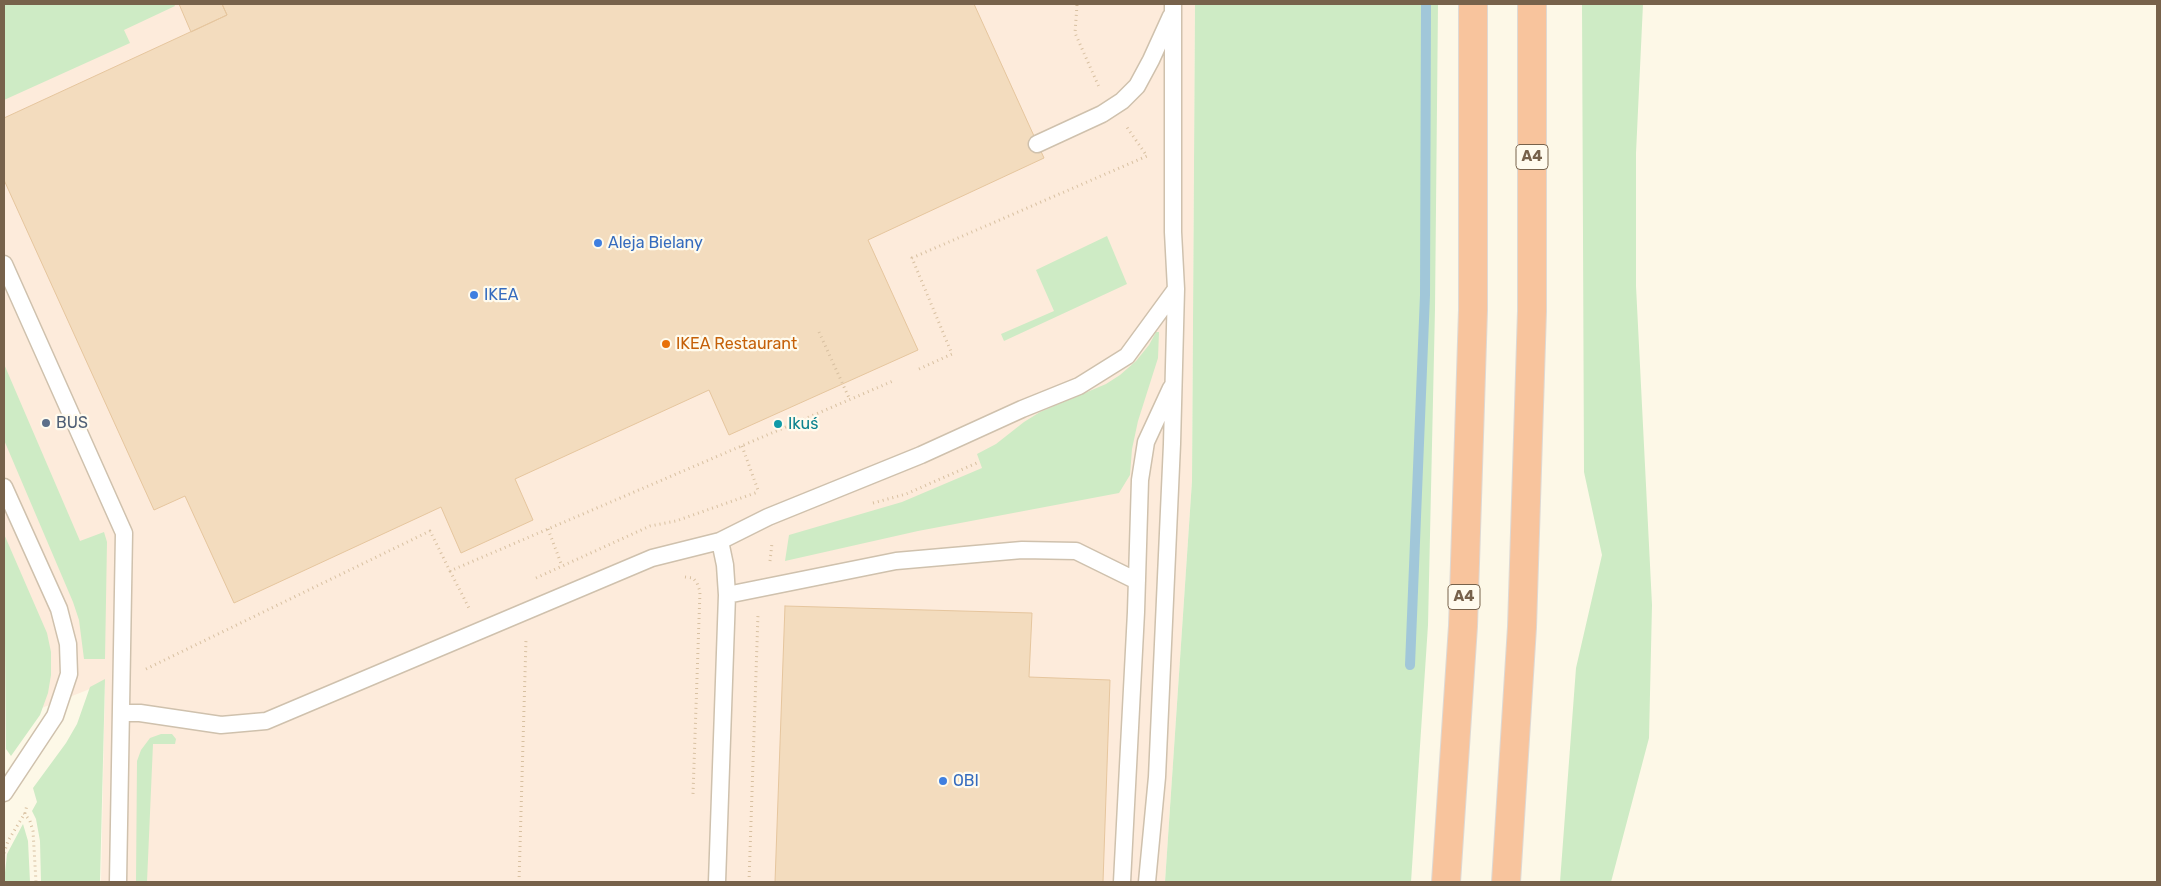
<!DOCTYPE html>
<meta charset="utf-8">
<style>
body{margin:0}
#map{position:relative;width:2161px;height:886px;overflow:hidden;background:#fdf8e7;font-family:Rubik,sans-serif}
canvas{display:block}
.frame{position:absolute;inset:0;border:5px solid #77624b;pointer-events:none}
</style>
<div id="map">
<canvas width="2161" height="886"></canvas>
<div class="frame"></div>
</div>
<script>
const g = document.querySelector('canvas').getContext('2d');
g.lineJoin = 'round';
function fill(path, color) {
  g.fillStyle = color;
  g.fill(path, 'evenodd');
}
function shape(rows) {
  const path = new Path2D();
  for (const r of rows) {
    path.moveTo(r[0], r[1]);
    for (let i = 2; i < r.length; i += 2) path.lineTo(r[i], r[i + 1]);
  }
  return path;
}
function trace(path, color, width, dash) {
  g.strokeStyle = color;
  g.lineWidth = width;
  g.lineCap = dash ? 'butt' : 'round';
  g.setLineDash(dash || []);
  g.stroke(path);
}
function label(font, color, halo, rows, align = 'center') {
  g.font = font + ' Rubik,sans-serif';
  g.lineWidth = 4.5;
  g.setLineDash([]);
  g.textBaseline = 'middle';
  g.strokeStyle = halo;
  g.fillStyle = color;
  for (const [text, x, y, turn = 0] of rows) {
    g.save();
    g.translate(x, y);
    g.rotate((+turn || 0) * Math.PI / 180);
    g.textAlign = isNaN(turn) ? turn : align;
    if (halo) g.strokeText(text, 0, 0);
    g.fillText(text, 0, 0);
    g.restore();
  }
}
const commercial = shape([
 [4,4,1195,4,1192,481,1165,882,101,882,105,683,24,715,4,622]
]);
const green = shape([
 [4,4,174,4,175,6,124,30,130,43,4,100],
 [1195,4,1438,4,1435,309,1428,625,1411,882,1165,882,1192,481],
 [1582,4,1643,4,1636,153,1636,286,1652,605,1649,738,1611,882,1560,882,1576,668,1602,555,1584,472],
 [1107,236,1127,284,1004,341,1001,334,1054,311,1036,270],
 [1156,332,1159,332,1158,358,1138,421,1132,449,1130,475,1119,493,918,531,785,561,789,535,902,502,982,468,977,454,996,444,1024,422,1040,412,1106,384,1120,375,1136,361,1149,345],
 [4,364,80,541,104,532,107,542,105,659,84,659,79,620,73,602,4,440],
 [4,534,47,633,51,652,51,675,48,693,40,715,11,756,6,749],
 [105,679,100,882,41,882,40,841,36,819,32,811,37,802,33,788,66,743,77,724,90,687],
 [161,734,172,734,176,739,175,744,153,744,147,882,136,882,137,761,141,750,150,738],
 [23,824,28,841,30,882,4,882,7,854]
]);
const stream = shape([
 [1410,665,1425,295,1426,4]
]);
const building = shape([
 [179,4,222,4,227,15,191,32,179,4],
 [222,4,974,4,1044,158,868,240,918,350,729,435,709,390,515,479,533,520,461,553,441,507,234,603,185,496,154,510,4,180,4,118,227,15,222,4],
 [785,606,1032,613,1029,677,1110,680,1103,882,775,882,785,606]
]);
const path = shape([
 [1077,5,1075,33,1099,87],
 [819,332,850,400],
 [919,369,952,354,912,258,1147,156,1126,126],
 [742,446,759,493],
 [873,503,906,494,979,462],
 [548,529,562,566],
 [770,561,772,543],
 [450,571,469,608],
 [685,577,693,578,697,583,700,591,693,794],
 [536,578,650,526,676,521,758,492],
 [146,669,430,531,450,571,893,381],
 [24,813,30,821,33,831,36,882],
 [4,853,8,841,25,813,27,805],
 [519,882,526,639],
 [749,882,758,614]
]);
const lane = shape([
 [1037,144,1102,114,1122,101,1137,86,1151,60,1171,16],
 [4,264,124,533,118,882],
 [4,487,59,609,68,644,69,674,55,716,4,793],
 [720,541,768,517,921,455,1022,409,1079,386,1127,356,1176,289],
 [727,595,896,561,1022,550,1076,551,1137,581],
 [121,713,140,713,221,725,266,721,652,558,720,541,725,565,727,595,717,882],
 [1122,882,1136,612,1140,480,1146,442,1171,388],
 [1147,882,1157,777,1172,444,1176,289,1173,232,1173,4]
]);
const highway = shape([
 [1446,882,1463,626,1473,310,1473,4],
 [1506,882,1522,627,1532,311,1532,4]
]);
const markers = [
 [598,243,5,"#3f7fe0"],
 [474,295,5,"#3f7fe0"],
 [666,344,5,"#e8710a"],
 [46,423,5,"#5c6f8a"],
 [778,424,5,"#0f9aa8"],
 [943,781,5,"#3f7fe0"]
];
const shields = [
 [1532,157,32],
 [1464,597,32]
];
const shieldNames = [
 ["A4",1532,157],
 ["A4",1464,597]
];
const shopNames = [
 ["Aleja Bielany",608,243],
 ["IKEA",484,295],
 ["OBI",953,781]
];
const foodNames = [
 ["IKEA Restaurant",676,344]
];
const serviceNames = [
 ["BUS",56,423]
];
const cultureNames = [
 ["Ikuś",788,424]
];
fill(commercial, '#fdebdb');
fill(green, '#ceebc5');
trace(stream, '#a1c7d9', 10);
fill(building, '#f3dcbe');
trace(building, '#e6c69e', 1);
trace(lane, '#cfc1ad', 19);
trace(highway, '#ded9d4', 30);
trace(path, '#d8c0a1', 3, [1, 4]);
trace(lane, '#fff', 16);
trace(highway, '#f8c49d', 28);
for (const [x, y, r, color] of markers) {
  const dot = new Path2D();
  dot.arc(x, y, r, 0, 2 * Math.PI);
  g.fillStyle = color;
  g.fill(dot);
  trace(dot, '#fffbee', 2);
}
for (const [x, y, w] of shields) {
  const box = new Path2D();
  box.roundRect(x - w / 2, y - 12.5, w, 25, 4);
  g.fillStyle = '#fffbee';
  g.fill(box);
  trace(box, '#77624b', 1);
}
label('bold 15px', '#77624b', null, shieldNames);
label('16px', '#366cbe', '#fffbee', shopNames, 'left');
label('16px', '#c56008', '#fffbee', foodNames, 'left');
label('16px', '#4e5e75', '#fffbee', serviceNames, 'left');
label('16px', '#0d838f', '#fffbee', cultureNames, 'left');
</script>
